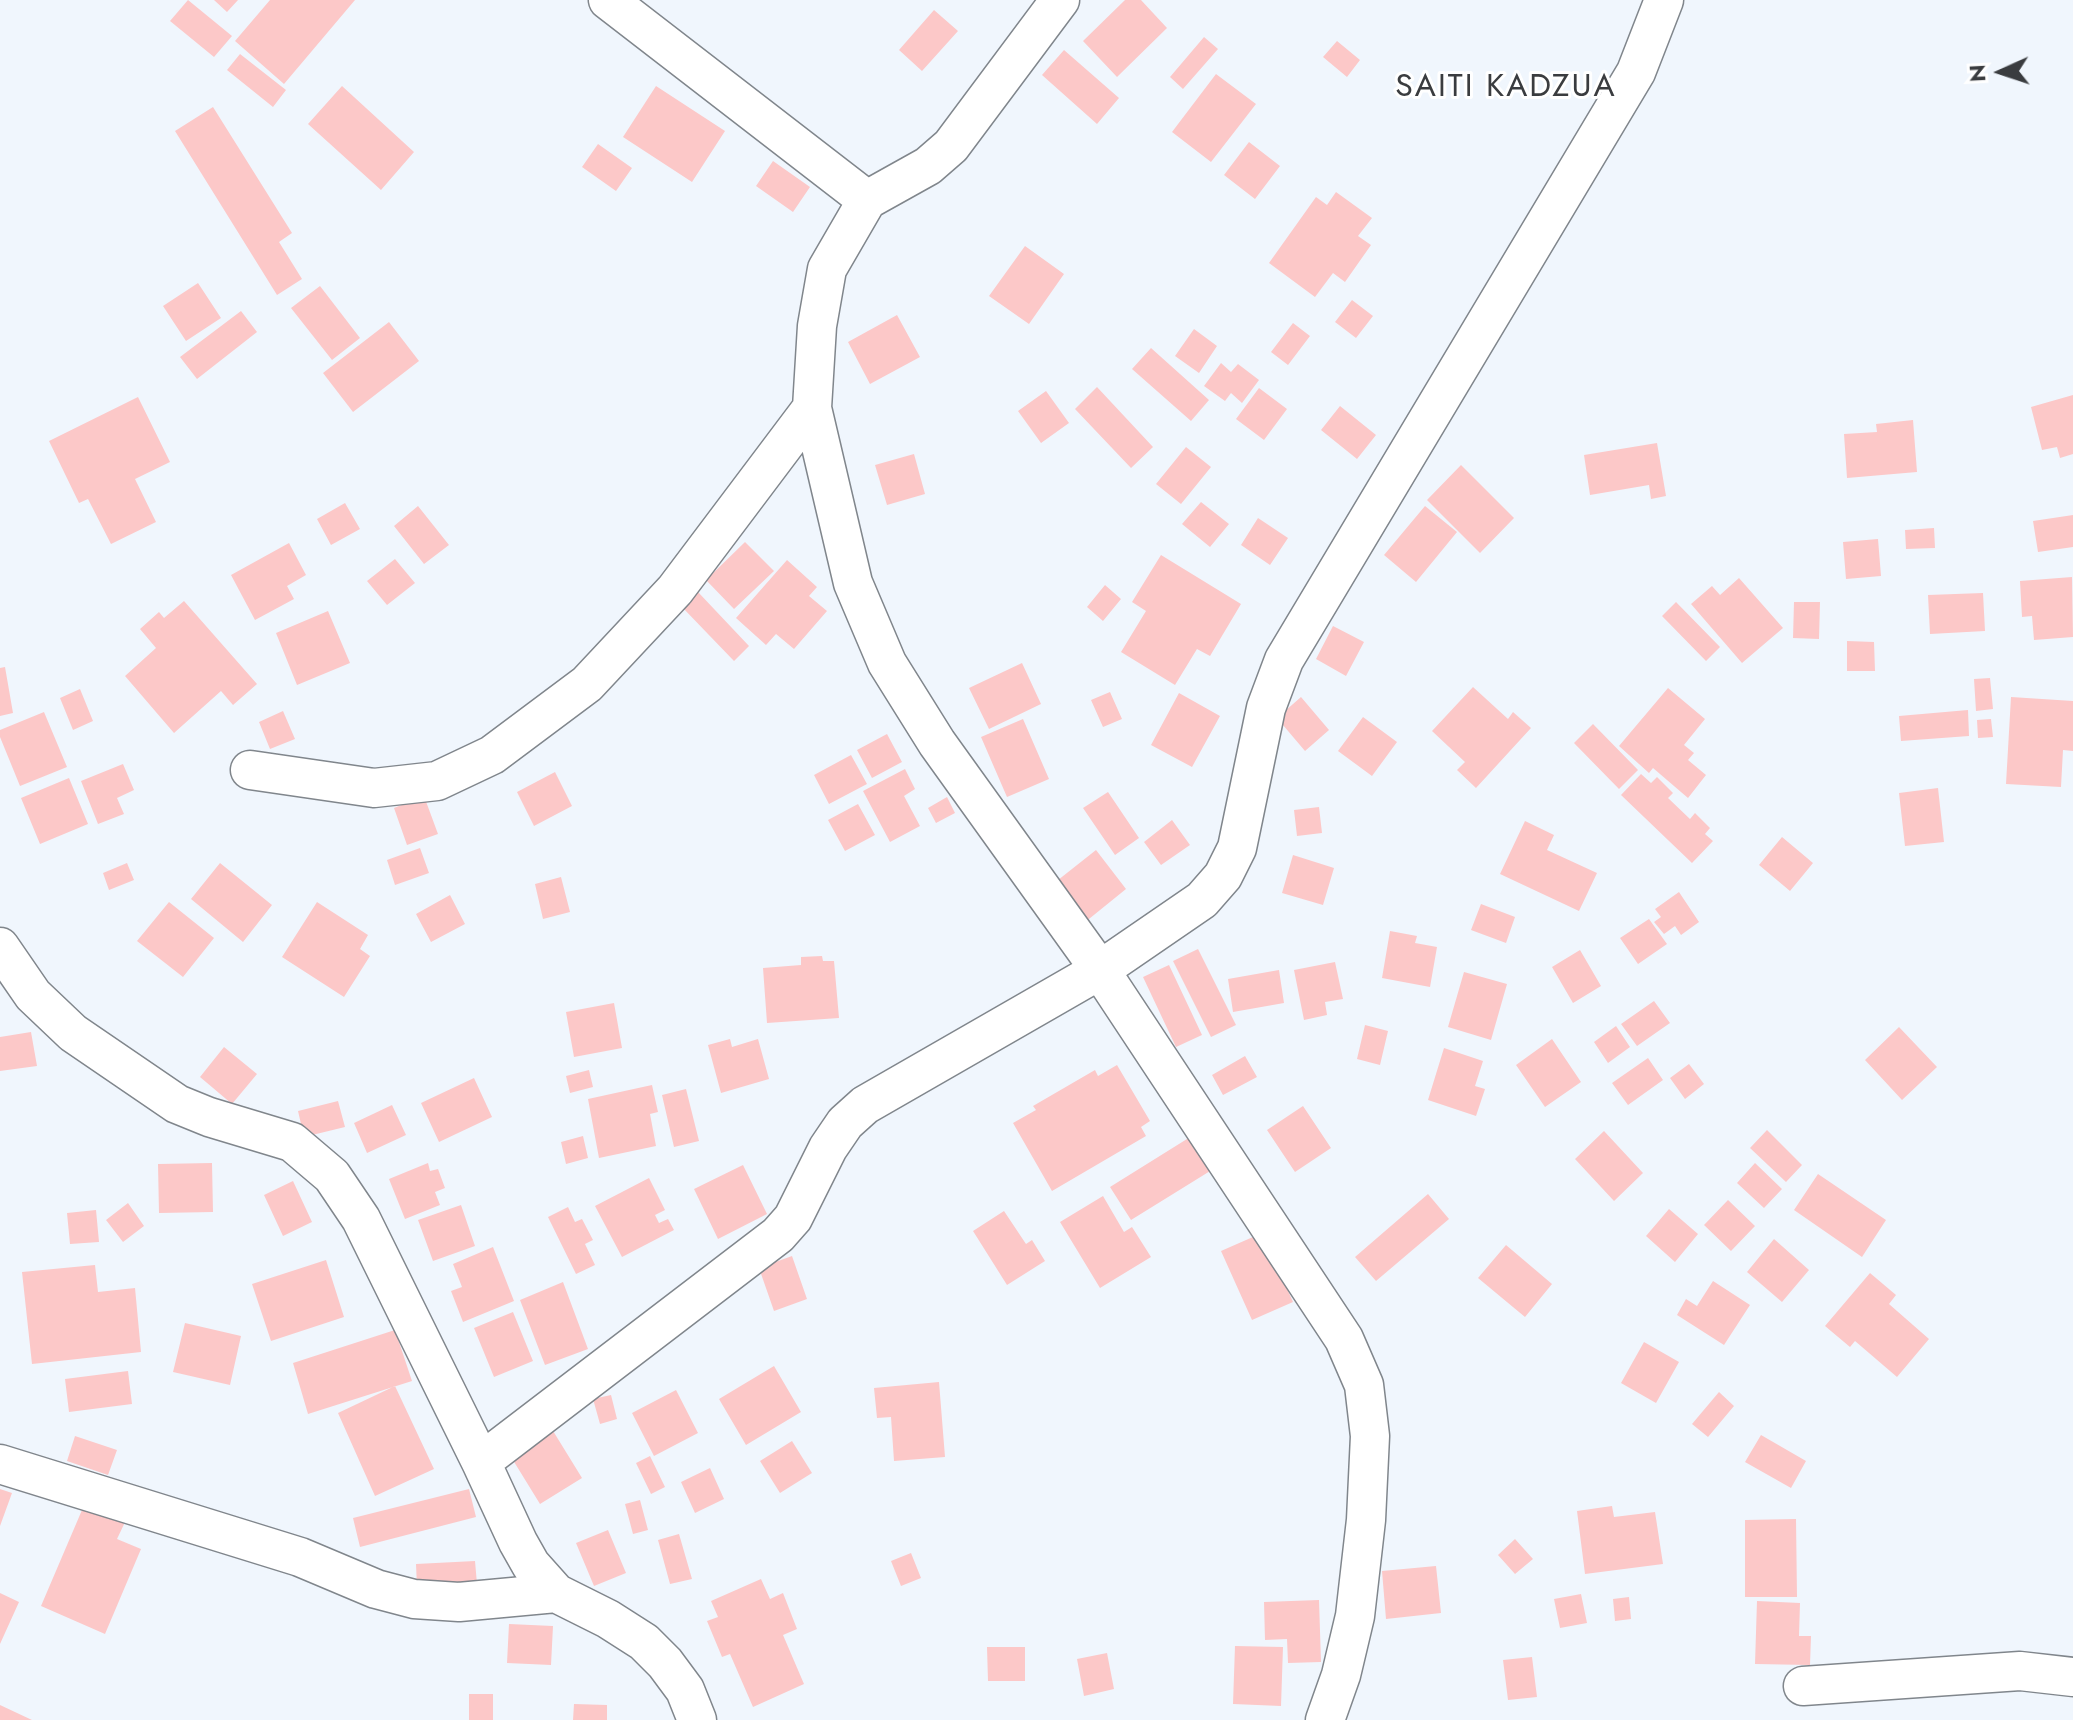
<!DOCTYPE html>
<style>
body{margin:0}
#map{position:relative;width:2073px;height:1720px;overflow:hidden;background:#f0f6fd;font-family:Jost,sans-serif}
canvas{display:block}
.north{position:absolute;left:1961px;top:32px;width:80px;height:80px;-webkit-text-stroke:6px #fff;paint-order:stroke;rotate:267deg;font-size:22px;font-weight:700;line-height:32px;text-align:center;color:#3a3c3f}
.north::after{content:'';display:block;margin:auto;width:28px;height:36px;background:#3a3c3f;clip-path:polygon(50% 0,100% 100%,50% 72%,0 100%)}
</style>
<div id="map">
<canvas width="2073" height="1720"></canvas>
<div class="north">N</div>
</div>
<script>
const g = document.querySelector('canvas').getContext('2d');
g.lineJoin = 'round';
function fill(path, color) {
  g.fillStyle = color;
  g.fill(path, 'evenodd');
}
function shape(rows) {
  const path = new Path2D();
  for (const r of rows) {
    path.moveTo(r[0], r[1]);
    for (let i = 2; i < r.length; i += 2) path.lineTo(r[i], r[i + 1]);
  }
  return path;
}
function trace(path, color, width, dash) {
  g.strokeStyle = color;
  g.lineWidth = width;
  g.lineCap = dash ? 'butt' : 'round';
  g.setLineDash(dash || []);
  g.stroke(path);
}
function label(font, color, halo, rows, align = 'center') {
  g.font = font + ' Jost,sans-serif';
  g.lineWidth = 6;
  g.setLineDash([]);
  g.textBaseline = 'middle';
  g.strokeStyle = halo;
  g.fillStyle = color;
  for (const [text, x, y, turn = 0] of rows) {
    g.save();
    g.translate(x, y);
    g.rotate((+turn || 0) * Math.PI / 180);
    g.textAlign = isNaN(turn) ? turn : align;
    if (halo) g.strokeText(text, 0, 0);
    g.fillText(text, 0, 0);
    g.restore();
  }
}
const building = shape([
 [188,0,232,36,214,57,170,21],
 [214,0,238,0,227,12],
 [270,0,355,0,284,84,235,41],
 [1125,0,1141,0,1167,28,1117,77,1083,41],
 [934,10,958,31,922,71,899,50],
 [1204,37,1218,49,1183,89,1170,77],
 [1337,41,1360,60,1347,77,1323,57],
 [1064,50,1119,98,1097,124,1042,75],
 [240,54,286,90,273,107,227,70],
 [1216,74,1256,104,1211,162,1172,132],
 [342,86,414,152,381,190,308,124],
 [656,86,725,131,692,182,623,137],
 [213,107,292,233,279,242,302,279,277,295,175,131],
 [1249,142,1280,166,1255,199,1224,175],
 [598,144,632,168,616,191,582,167],
 [773,161,810,187,793,212,756,186],
 [1336,192,1372,218,1358,236,1371,245,1345,282,1333,273,1315,297,1269,263,1316,197,1327,205],
 [1025,246,1064,274,1029,324,989,296],
 [198,283,221,318,186,341,163,306],
 [320,286,360,338,332,360,291,308],
 [1352,300,1373,316,1356,338,1335,322],
 [241,311,257,332,197,379,180,357],
 [897,315,920,357,870,384,848,342],
 [389,322,419,361,353,412,323,373],
 [1293,323,1310,336,1288,365,1271,352],
 [1194,329,1217,346,1199,373,1175,356],
 [1151,348,1209,400,1191,421,1132,369],
 [1221,363,1231,372,1238,364,1259,380,1242,403,1231,393,1225,401,1204,386],
 [1097,387,1153,447,1131,468,1075,409],
 [1259,388,1287,409,1264,440,1236,419],
 [1046,391,1069,423,1041,443,1018,411],
 [2073,395,2073,454,2060,458,2057,447,2042,450,2031,407],
 [138,397,170,462,135,479,156,522,111,544,88,499,79,503,49,441],
 [1340,406,1376,435,1357,459,1321,430],
 [1913,420,1917,472,1847,478,1844,434,1877,432,1876,424],
 [1657,443,1666,496,1651,499,1649,485,1590,495,1584,455],
 [1186,447,1211,467,1181,504,1156,484],
 [914,454,925,494,887,505,875,465],
 [1461,465,1514,518,1480,553,1427,500],
 [1201,502,1229,524,1210,547,1182,524],
 [345,503,360,529,331,545,317,519],
 [418,506,449,545,424,564,394,526],
 [1425,506,1457,532,1416,582,1384,555],
 [2073,515,2073,547,2038,552,2033,521],
 [1258,518,1288,538,1270,565,1241,545],
 [1934,528,1935,548,1906,549,1905,530],
 [1878,539,1881,576,1846,579,1843,542],
 [745,542,774,571,734,609,706,580],
 [289,543,306,575,287,586,294,599,255,620,231,575],
 [1161,555,1241,604,1210,656,1197,649,1175,685,1121,652,1146,611,1132,602],
 [395,559,415,583,387,605,367,581],
 [787,560,817,587,809,596,827,611,794,649,776,634,766,645,736,618],
 [2072,577,2073,637,2034,640,2032,616,2022,617,2020,581],
 [1739,578,1783,628,1742,663,1691,604,1712,586,1720,595],
 [1105,585,1121,599,1103,621,1087,607],
 [698,592,749,646,734,661,682,607],
 [1983,593,1985,631,1930,634,1928,595],
 [184,601,257,684,233,705,221,691,174,733,125,676,156,648,140,629,159,612,164,618],
 [1676,602,1720,647,1706,661,1662,616],
 [1794,602,1820,602,1819,639,1793,638],
 [328,611,350,663,297,685,276,633],
 [1333,626,1364,642,1346,676,1316,659],
 [1847,641,1874,642,1875,671,1847,671],
 [1022,663,1041,704,989,729,969,688],
 [5,667,13,713,0,716,0,668],
 [1990,678,1993,709,1976,711,1974,679],
 [1473,687,1508,719,1513,712,1531,728,1476,788,1457,770,1465,762,1432,731],
 [1668,688,1705,719,1684,745,1694,753,1688,760,1706,775,1688,798,1653,768,1649,773,1619,746],
 [80,689,93,721,73,730,60,698],
 [1110,692,1122,719,1103,727,1091,700],
 [1179,693,1220,716,1192,767,1151,745],
 [1301,697,1329,730,1305,751,1277,718],
 [2011,697,2073,701,2073,751,2063,750,2061,787,2006,784],
 [1968,710,1969,736,1901,741,1899,716],
 [283,711,295,739,270,749,259,722],
 [44,712,67,767,20,786,0,737,0,730],
 [1363,717,1397,742,1372,776,1338,751],
 [1023,719,1049,779,1007,797,981,737],
 [1991,719,1993,737,1978,738,1977,720],
 [1593,724,1638,770,1619,789,1574,743],
 [887,734,902,762,872,778,857,750],
 [851,755,867,784,829,804,814,775],
 [123,764,134,790,117,798,124,814,98,824,81,781],
 [905,769,915,789,904,796,920,826,890,842,863,791],
 [555,772,572,806,534,826,517,792],
 [1641,774,1651,783,1657,777,1673,793,1668,798,1690,819,1695,813,1710,828,1705,834,1713,841,1692,863,1621,795],
 [69,778,88,824,40,844,21,798],
 [1938,788,1944,842,1905,846,1899,793],
 [1108,792,1139,838,1115,855,1083,808],
 [424,796,438,834,407,845,394,808],
 [947,797,955,813,936,823,928,808],
 [858,804,875,835,845,851,828,820],
 [1319,807,1322,833,1297,836,1294,810],
 [1172,820,1190,845,1161,865,1144,842],
 [1525,821,1554,835,1547,850,1597,873,1579,911,1500,874],
 [1782,837,1813,863,1790,891,1759,865],
 [420,848,429,873,395,885,387,860],
 [1096,850,1126,889,1084,923,1053,884],
 [1293,855,1334,868,1323,905,1282,893],
 [127,863,134,880,109,890,103,873],
 [220,863,272,905,243,942,191,899],
 [561,877,570,912,543,919,535,884],
 [1679,892,1699,922,1681,935,1675,926,1664,934,1654,922,1661,917,1655,909],
 [450,895,465,924,431,942,416,914],
 [169,902,214,938,183,977,137,941],
 [317,902,368,935,360,949,370,956,344,997,282,957],
 [1481,904,1515,917,1506,943,1471,930],
 [1649,919,1667,944,1638,964,1620,938],
 [1390,931,1417,936,1415,943,1437,947,1430,987,1382,978],
 [1198,949,1236,1025,1211,1037,1173,961],
 [1580,950,1601,986,1573,1003,1552,967],
 [822,956,823,961,834,961,839,1018,767,1023,763,968,801,965,801,957],
 [1335,962,1343,999,1325,1002,1327,1015,1304,1020,1294,970],
 [1169,965,1202,1035,1176,1047,1143,977],
 [1279,970,1284,1003,1233,1012,1228,979],
 [1464,972,1507,984,1491,1040,1448,1027],
 [1654,1001,1670,1023,1637,1046,1621,1024],
 [614,1003,622,1048,574,1057,566,1012],
 [1365,1025,1388,1031,1380,1065,1357,1059],
 [1616,1026,1630,1047,1608,1063,1594,1042],
 [1899,1027,1937,1067,1902,1100,1865,1060],
 [31,1032,37,1066,0,1071,0,1037],
 [730,1039,732,1047,758,1039,769,1079,721,1093,708,1045],
 [1552,1039,1581,1082,1545,1107,1516,1065],
 [224,1047,257,1074,232,1104,200,1077],
 [1444,1048,1483,1061,1475,1086,1485,1089,1476,1116,1428,1100],
 [1245,1056,1257,1077,1223,1095,1212,1075],
 [1648,1058,1663,1080,1628,1105,1612,1083],
 [1689,1064,1704,1084,1685,1099,1670,1078],
 [1117,1065,1150,1121,1141,1127,1146,1136,1052,1191,1013,1123,1036,1110,1033,1106,1095,1070,1098,1076],
 [589,1070,593,1087,570,1093,566,1076],
 [474,1078,492,1117,439,1142,421,1103],
 [652,1085,658,1112,650,1114,656,1146,599,1158,588,1099],
 [686,1089,699,1141,674,1147,662,1095],
 [338,1101,345,1127,304,1137,298,1111],
 [392,1105,406,1135,367,1153,354,1123],
 [1303,1106,1331,1148,1295,1172,1267,1130],
 [1767,1130,1802,1165,1786,1182,1750,1148],
 [1604,1131,1643,1173,1614,1201,1575,1159],
 [1195,1134,1215,1168,1131,1220,1110,1187],
 [583,1136,588,1158,566,1164,561,1142],
 [212,1163,213,1212,159,1213,158,1164],
 [428,1163,430,1171,438,1169,445,1188,435,1192,440,1205,405,1219,389,1179],
 [1755,1163,1782,1189,1764,1208,1737,1183],
 [743,1165,767,1214,718,1239,694,1189],
 [1818,1174,1886,1220,1862,1257,1794,1210],
 [649,1178,665,1210,655,1215,659,1223,668,1219,674,1230,622,1257,595,1206],
 [293,1181,312,1222,283,1236,264,1195],
 [1428,1194,1449,1219,1376,1281,1355,1257],
 [1103,1196,1124,1232,1132,1227,1151,1257,1100,1288,1060,1222],
 [1728,1200,1755,1226,1731,1251,1704,1225],
 [128,1203,144,1226,123,1242,106,1220],
 [461,1205,475,1246,433,1261,418,1220],
 [568,1207,575,1222,582,1219,593,1240,585,1244,595,1265,576,1274,548,1217],
 [1669,1209,1698,1234,1675,1262,1646,1236],
 [96,1210,99,1242,70,1244,67,1213],
 [1004,1211,1026,1244,1032,1240,1045,1261,1007,1285,973,1231],
 [1262,1233,1293,1302,1252,1320,1221,1251],
 [1774,1239,1809,1270,1782,1302,1747,1272],
 [1506,1245,1552,1284,1525,1317,1478,1278],
 [493,1247,514,1301,463,1322,451,1291,462,1287,453,1264],
 [792,1256,807,1299,774,1311,759,1268],
 [326,1260,344,1317,271,1341,252,1284],
 [95,1265,98,1292,135,1288,141,1352,32,1364,22,1272],
 [1870,1273,1896,1295,1889,1304,1929,1339,1897,1377,1855,1341,1850,1347,1825,1326],
 [1713,1281,1750,1305,1724,1345,1677,1315,1686,1299,1697,1306],
 [563,1282,588,1349,545,1365,520,1300],
 [513,1312,533,1361,494,1377,474,1328],
 [185,1323,241,1336,230,1385,173,1372],
 [395,1330,412,1381,308,1414,293,1363],
 [1644,1342,1679,1362,1656,1403,1621,1383],
 [774,1366,801,1412,746,1445,719,1399],
 [128,1371,132,1404,69,1412,65,1379],
 [939,1382,945,1457,894,1461,891,1417,877,1418,874,1388],
 [395,1386,434,1469,375,1496,338,1413],
 [676,1390,698,1433,654,1456,632,1413],
 [1719,1392,1734,1406,1708,1437,1692,1424],
 [611,1395,617,1419,600,1424,593,1399],
 [550,1426,582,1478,540,1504,508,1452],
 [1761,1435,1806,1461,1791,1488,1745,1462],
 [75,1436,117,1450,108,1475,67,1461],
 [792,1441,812,1473,780,1493,760,1461],
 [650,1456,665,1487,651,1494,636,1463],
 [710,1468,724,1499,695,1513,681,1482],
 [0,1489,12,1493,0,1526],
 [469,1489,476,1517,360,1547,353,1518],
 [640,1500,648,1530,633,1534,625,1504],
 [85,1503,126,1520,117,1539,141,1549,105,1634,41,1606],
 [1612,1506,1614,1517,1655,1512,1663,1564,1585,1574,1577,1511],
 [1796,1519,1797,1597,1745,1597,1745,1520],
 [608,1530,626,1573,594,1586,576,1543],
 [679,1534,692,1579,670,1584,658,1540],
 [1515,1539,1533,1559,1515,1574,1498,1555],
 [911,1553,921,1578,901,1586,891,1561],
 [475,1561,477,1584,417,1587,416,1564],
 [1436,1566,1441,1613,1386,1619,1382,1571],
 [761,1579,770,1599,783,1593,797,1629,783,1635,804,1684,753,1707,730,1654,722,1657,707,1621,718,1617,711,1601],
 [0,1593,19,1602,0,1644],
 [1581,1594,1587,1623,1560,1628,1554,1599],
 [1629,1597,1631,1619,1615,1621,1613,1599],
 [1319,1600,1321,1662,1288,1663,1287,1639,1265,1640,1264,1602],
 [1757,1601,1800,1603,1799,1636,1811,1636,1810,1665,1755,1664],
 [509,1624,553,1626,551,1665,507,1663],
 [1235,1646,1283,1647,1281,1706,1233,1704],
 [987,1647,1025,1647,1025,1681,988,1681],
 [1107,1653,1114,1689,1084,1696,1077,1659],
 [1532,1657,1537,1697,1508,1700,1503,1660],
 [469,1694,493,1694,493,1720,469,1720],
 [574,1704,607,1705,607,1720,573,1720],
 [0,1705,32,1720,0,1720]
]);
const minor = shape([
 [608,0,867,200],
 [1060,0,951,146,928,166,867,200,827,269,817,326,812,408,853,583,887,663,937,743,1100,970,1344,1339,1364,1385,1370,1436,1366,1520,1355,1616,1341,1675,1325,1720],
 [250,770,374,788,437,781,492,755,587,684,675,590,812,408],
 [0,947,33,995,73,1033,177,1104,209,1117,292,1142,332,1176,361,1219,481,1462,518,1542,531,1565,556,1593,608,1619,644,1642,665,1663,685,1690,697,1720],
 [481,1462,778,1235,793,1218,828,1148,845,1123,865,1105,1100,970,1202,900,1223,876,1237,848,1266,708,1284,660,1636,72,1664,0],
 [0,1464,300,1557,376,1589,414,1599,459,1602,556,1593],
 [1803,1686,2020,1671,2073,1677]
]);
const quarterNames = [
 ["SAITI KADZUA",1506,88]
];
fill(building, '#fcc8c8');
trace(minor, '#80868c', 41);
trace(minor, '#fff', 38);
g.letterSpacing = '2px';
label('32px', '#3a3c3f', '#fff', quarterNames);
g.letterSpacing = '0px';
</script>
